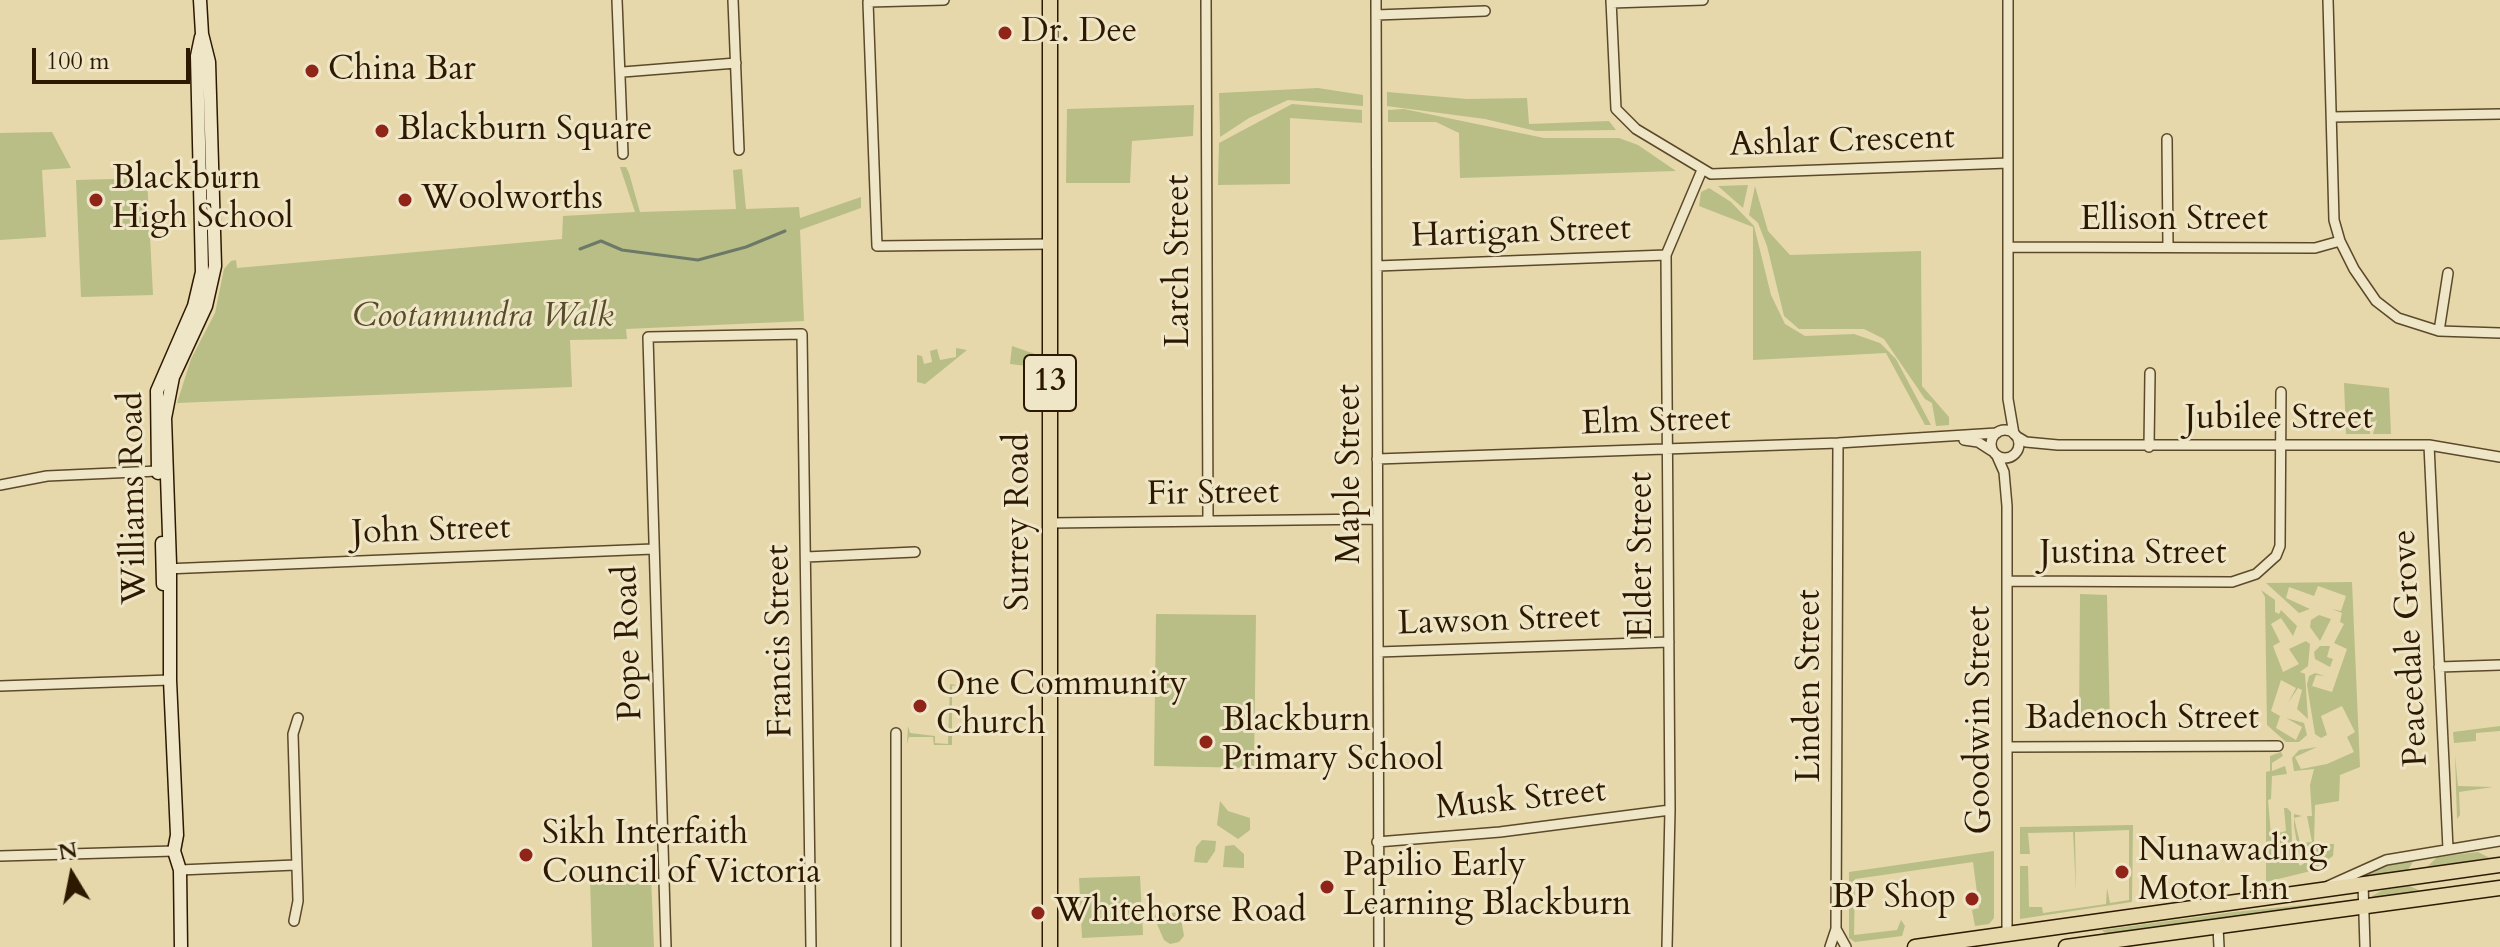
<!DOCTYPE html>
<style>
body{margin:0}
#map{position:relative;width:2500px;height:947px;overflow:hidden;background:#e6d8aa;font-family:Cardo,serif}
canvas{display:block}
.north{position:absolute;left:32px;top:835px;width:80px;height:80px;-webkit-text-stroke:6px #efe6c8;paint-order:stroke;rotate:350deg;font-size:22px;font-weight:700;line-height:32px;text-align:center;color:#2d1900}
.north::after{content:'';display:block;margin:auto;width:28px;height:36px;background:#2d1900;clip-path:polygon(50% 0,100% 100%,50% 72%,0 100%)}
.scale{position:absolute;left:32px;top:48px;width:158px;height:36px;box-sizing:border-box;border:4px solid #2d1900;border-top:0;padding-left:10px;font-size:24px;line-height:28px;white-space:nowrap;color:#2d1900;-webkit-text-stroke:6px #efe6c8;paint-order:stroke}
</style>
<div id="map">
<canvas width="2500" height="947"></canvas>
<div class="north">N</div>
<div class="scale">100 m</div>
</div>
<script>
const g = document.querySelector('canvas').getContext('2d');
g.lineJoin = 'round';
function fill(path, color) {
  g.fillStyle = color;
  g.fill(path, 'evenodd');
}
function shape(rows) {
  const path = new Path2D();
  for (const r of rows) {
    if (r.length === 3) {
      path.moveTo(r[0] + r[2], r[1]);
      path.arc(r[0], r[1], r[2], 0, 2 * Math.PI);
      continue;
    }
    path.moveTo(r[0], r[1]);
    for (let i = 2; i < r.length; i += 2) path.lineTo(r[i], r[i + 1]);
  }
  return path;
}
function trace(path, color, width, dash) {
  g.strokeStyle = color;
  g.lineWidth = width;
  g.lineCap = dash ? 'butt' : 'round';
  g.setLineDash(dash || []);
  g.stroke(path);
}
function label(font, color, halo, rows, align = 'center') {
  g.font = font + ' Cardo,serif';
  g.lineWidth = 6;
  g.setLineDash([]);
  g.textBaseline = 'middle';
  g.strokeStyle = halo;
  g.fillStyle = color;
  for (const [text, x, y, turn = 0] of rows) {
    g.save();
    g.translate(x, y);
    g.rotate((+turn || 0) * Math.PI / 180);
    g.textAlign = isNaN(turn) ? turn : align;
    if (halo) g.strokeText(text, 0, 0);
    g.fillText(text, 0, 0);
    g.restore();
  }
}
const green = shape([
 [1318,88,1363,95,1363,106,1288,100,1249,118,1220,137,1219,93],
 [1387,92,1467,99,1527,98,1529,124,1609,121,1616,130,1536,131,1485,119,1387,106],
 [1292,104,1362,110,1362,123,1290,118,1290,184,1218,185,1219,143],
 [1194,105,1193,136,1132,141,1130,183,1066,183,1067,109],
 [1404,109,1544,138,1619,138,1638,145,1676,171,1460,178,1459,133,1436,122,1388,122,1388,110],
 [52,132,71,168,42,170,46,237,0,240,0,133],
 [620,167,626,167,629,173,640,212,736,209,733,170,742,169,746,209,799,207,800,218,861,197,861,208,800,230,804,321,626,329,627,339,570,340,572,387,177,403,191,359,215,313,224,269,231,261,236,260,237,268,562,239,563,216,635,212],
 [147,178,153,295,81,297,76,180],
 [1748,185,1743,208,1718,186],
 [1755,186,1768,231,1790,255,1921,251,1922,386,1949,417,1949,425,1936,426,1932,403,1925,399,1884,339,1864,329,1799,329,1784,316,1767,246,1758,223,1749,215],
 [1709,188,1731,202,1754,226,1771,295,1785,324,1805,336,1854,334,1880,343,1896,359,1931,425,1925,425,1886,353,1753,360,1753,227,1699,206,1701,192],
 [1012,346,1035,354,1035,367,1010,364],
 [956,348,967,350,925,384,917,382,917,355,922,356,924,364,932,362,930,351,937,349,940,360,956,357],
 [2344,383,2389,388,2391,434,2373,434,2377,420,2370,424,2370,434,2346,434],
 [2352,582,2360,767,2340,775,2339,801,2315,805,2314,844,2334,844,2333,856,2313,870,2309,859,2302,860,2299,855,2294,826,2294,814,2302,816,2294,818,2300,843,2312,842,2307,816,2312,816,2310,785,2314,769,2294,771,2292,758,2299,750,2317,747,2295,757,2301,769,2327,764,2354,752,2347,737,2355,732,2342,706,2321,716,2327,735,2321,738,2315,734,2307,685,2309,676,2315,673,2325,676,2316,675,2312,686,2332,692,2347,649,2334,643,2344,624,2340,622,2342,613,2332,609,2341,611,2346,596,2318,586,2314,596,2289,587,2286,598,2310,609,2299,613,2266,583],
 [2261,590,2275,600,2275,612,2279,614,2281,610,2297,626,2293,636,2281,618,2271,624,2280,642,2273,646,2283,672,2299,664,2289,649,2306,641,2310,644,2308,666,2300,672,2305,674,2308,719,2297,709,2302,690,2298,688,2288,703,2296,688,2281,680,2271,711,2280,716,2276,728,2296,740,2302,727,2286,718,2304,723,2307,735,2299,742,2286,742,2267,725,2265,597],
 [2080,594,2107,595,2110,726,2079,726],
 [1156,614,1256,615,1254,768,1154,766],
 [2319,615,2331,619,2320,641,2310,627,2311,620],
 [2320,646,2330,646,2327,657,2333,659,2330,667,2315,659,2314,652],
 [950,684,957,685,952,686,952,745,934,745,933,737,909,737,907,744,908,726,910,733,935,736,935,743,948,744],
 [2500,726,2500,731,2476,733,2476,741,2454,743,2453,732],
 [2281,752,2283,756,2272,763,2272,771,2285,766,2287,774,2272,776,2271,799,2268,800,2271,835,2286,831,2284,808,2287,808,2291,812,2292,842,2297,860,2300,866,2306,862,2311,871,2266,882,2266,772,2270,771,2270,756],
 [2455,755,2458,786,2493,787,2459,792,2460,815,2457,819],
 [1220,801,1228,811,1250,818,1250,830,1238,839,1217,825],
 [2133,825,2132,902,2020,919,2020,866,2028,866,2029,907,2042,907,2043,913,2106,904,2107,888,2110,903,2129,900,2129,830,2075,832,2076,891,2073,832,2028,833,2030,854,2020,854,2020,827],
 [1202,840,1216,841,1215,851,1207,863,1194,862,1196,847],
 [1234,845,1244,854,1244,868,1223,867,1225,846],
 [1994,851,1994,918,1989,924,1975,926,1972,910,1979,908,1973,862,1855,879,1854,935,1897,930,1901,920,1905,926,1902,936,1855,942,1849,938,1849,872],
 [2478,852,2490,858,2427,867,2437,857],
 [2414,860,2408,870,2344,880,2376,868],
 [1140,876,1143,935,1082,938,1079,878],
 [651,877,654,947,592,947,590,879],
 [2410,886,2420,891,2374,898,2372,896,2383,890],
 [2353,900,2107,935,2102,930,2234,912],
 [1180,912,1184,936,1179,942,1170,944,1164,940,1153,915]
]);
const stream = shape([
 [580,249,601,241,622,250,698,260,746,247,785,231]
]);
const minor = shape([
 [617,0,623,154],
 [733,0,739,150],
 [944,0,868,2,877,246,1050,244],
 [1206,0,1208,521],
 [1376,0,1379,947],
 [1611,0,1616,109,1636,129,1711,174,2008,163],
 [2008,0,2008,399,2014,434],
 [2328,0,2334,220,2340,241,2354,269,2376,301,2398,318,2439,331,2500,333],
 [1611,3,1703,0],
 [1376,15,1485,11],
 [623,72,736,63],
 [2332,117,2500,114],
 [2167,139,2168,247],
 [2008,247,2315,248,2340,241],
 [1377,266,1666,255],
 [2439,331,2448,273],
 [2005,444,14],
 [2016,436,2026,442,2058,445,2429,445,2500,457],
 [1964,440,1978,442,1992,451],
 [2429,445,2448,849],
 [2149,447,2150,373],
 [1997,456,2004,472,2007,506,2007,934],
 [1377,459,1838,443,1997,433],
 [0,485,47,476,158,471],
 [1050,523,1377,519],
 [806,557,915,552],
 [165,569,653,549],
 [2008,581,2232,582,2256,574,2276,556,2280,546,2281,392],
 [1378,652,1669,642],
 [2439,667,2500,665],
 [0,686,170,680],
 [2007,747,2278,746],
 [1377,842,1500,832,1670,810],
 [0,856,174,851],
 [180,870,295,865],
 [2363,884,2365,947],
 [2328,886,2386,860,2500,841],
 [294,921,298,901,293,734,298,718],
 [2218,927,2219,947],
 [1836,929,1846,947],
 [666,947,648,337,802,334,811,947],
 [896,947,896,733],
 [1667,947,1670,810,1666,255,1702,170],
 [1830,947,1836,929,1838,443]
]);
const secondary = shape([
 [158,473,157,391,194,306,202,272,197,56,201,37],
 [162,543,163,584],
 [181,947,180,870,174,851,177,835,170,680,170,564,165,418,173,377,206,306,215,266,209,62,202,34,200,0]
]);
const primary = shape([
 [1050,947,1050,0],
 [1915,947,2500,865],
 [2066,947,2500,888]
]);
const markers = [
 [1005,33,8,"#8f2418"],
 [312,71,8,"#8f2418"],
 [382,131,8,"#8f2418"],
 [96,200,8,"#8f2418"],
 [405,200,8,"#8f2418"],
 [920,706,8,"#8f2418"],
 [1206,742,8,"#8f2418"],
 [526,855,8,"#8f2418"],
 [2122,872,8,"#8f2418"],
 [1327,887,8,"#8f2418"],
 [1972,899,8,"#8f2418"],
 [1038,913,8,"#8f2418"]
];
const shields = [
 [1050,383,52]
];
const shieldNames = [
 ["13",1050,383]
];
const poiNames = [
 ["Dr. Dee",1021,33],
 ["China Bar",328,71],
 ["Blackburn Square",398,131],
 ["Blackburn",112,180],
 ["High School",112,219],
 ["Woolworths",421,200],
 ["One Community",936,686],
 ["Church",936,725],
 ["Blackburn",1222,722],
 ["Primary School",1222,761],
 ["Sikh Interfaith",542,835],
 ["Council of Victoria",542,874],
 ["Nunawading",2138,852],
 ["Motor Inn",2138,891],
 ["Papilio Early",1343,867],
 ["Learning Blackburn",1343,906],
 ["BP Shop",1956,899,"right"],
 ["Whitehorse Road",1054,913]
];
const streetNames = [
 ["Ashlar Crescent",1842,143,-2],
 ["Ellison Street",2174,221],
 ["Hartigan Street",1521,234,-2],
 ["Larch Street",1180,261,-90],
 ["Jubilee Street",2279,420],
 ["Elm Street",1656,423,-2],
 ["Maple Street",1351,474,-90],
 ["Fir Street",1213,495,-1],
 ["Williams Road",135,498,-91],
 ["Surrey Road",1020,522,-90],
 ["John Street",431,532,-2],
 ["Elder Street",1643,555,-90],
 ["Justina Street",2133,555],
 ["Lawson Street",1499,622,-2],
 ["Francis Street",781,641,-91],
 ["Pope Road",630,643,-92],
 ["Peacedale Grove",2412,648,-93],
 ["Linden Street",1811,686,-90],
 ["Goodwin Street",1981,720,-90],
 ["Badenoch Street",2142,720],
 ["Musk Street",1521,801,-6]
];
const parkNames = [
 ["Cootamundra Walk",483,318]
];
fill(green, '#b8be86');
trace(stream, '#6c7967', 3);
trace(minor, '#5b492a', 12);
trace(secondary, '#2d1900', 15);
trace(primary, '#2d1900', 17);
trace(minor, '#efe6c8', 9);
trace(secondary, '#efe6c8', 12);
trace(primary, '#e6d8aa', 14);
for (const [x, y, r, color] of markers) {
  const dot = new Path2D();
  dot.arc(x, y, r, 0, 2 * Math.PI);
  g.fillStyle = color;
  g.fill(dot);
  trace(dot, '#efe6c8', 3);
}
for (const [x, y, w] of shields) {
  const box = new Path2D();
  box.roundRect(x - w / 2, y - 28, w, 56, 6);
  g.fillStyle = '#efe6c8';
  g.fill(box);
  trace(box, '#2d1900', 2);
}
label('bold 32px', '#2d1900', null, shieldNames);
label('34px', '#2d1900', '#efe6c8', poiNames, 'left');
label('34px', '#2d1900', '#efe6c8', streetNames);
label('italic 34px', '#574b28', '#efe6c8', parkNames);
</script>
